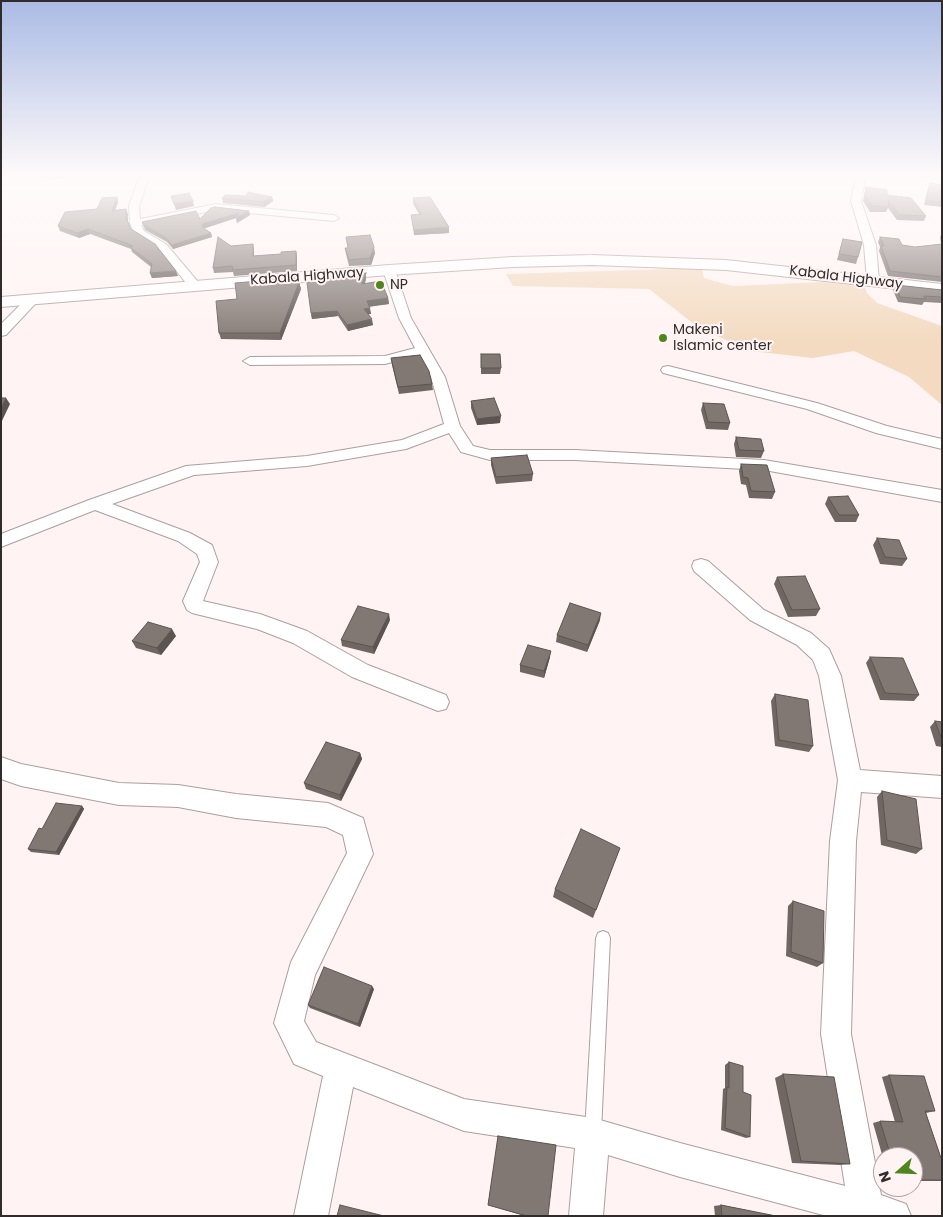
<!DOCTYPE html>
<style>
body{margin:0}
#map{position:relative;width:943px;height:1217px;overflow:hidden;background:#fff4f3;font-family:Poppins,sans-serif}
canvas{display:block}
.frame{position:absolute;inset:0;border:2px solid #302c2b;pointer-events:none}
.north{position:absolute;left:873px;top:1147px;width:50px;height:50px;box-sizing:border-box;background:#fff4f3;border:1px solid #aca4a3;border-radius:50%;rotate:250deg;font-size:14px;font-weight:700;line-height:20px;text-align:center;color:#302c2b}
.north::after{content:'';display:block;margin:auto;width:18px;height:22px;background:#50851d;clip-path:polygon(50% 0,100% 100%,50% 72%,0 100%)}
</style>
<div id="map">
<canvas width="943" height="1217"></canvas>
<div class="frame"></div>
<div class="north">N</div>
</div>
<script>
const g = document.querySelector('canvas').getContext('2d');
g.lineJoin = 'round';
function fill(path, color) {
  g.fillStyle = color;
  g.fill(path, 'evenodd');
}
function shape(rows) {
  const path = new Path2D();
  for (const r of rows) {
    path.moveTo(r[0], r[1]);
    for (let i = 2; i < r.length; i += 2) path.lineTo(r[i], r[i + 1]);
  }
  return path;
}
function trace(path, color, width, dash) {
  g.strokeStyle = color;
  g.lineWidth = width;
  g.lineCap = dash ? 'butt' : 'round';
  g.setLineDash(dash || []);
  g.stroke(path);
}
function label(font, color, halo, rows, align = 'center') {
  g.font = font + ' Poppins,sans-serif';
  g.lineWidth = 4;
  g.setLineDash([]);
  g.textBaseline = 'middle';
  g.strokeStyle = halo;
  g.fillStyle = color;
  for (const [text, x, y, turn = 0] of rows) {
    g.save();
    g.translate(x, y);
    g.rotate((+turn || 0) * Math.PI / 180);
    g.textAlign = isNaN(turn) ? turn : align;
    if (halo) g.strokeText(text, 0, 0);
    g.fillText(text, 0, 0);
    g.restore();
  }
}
const green = shape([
 [702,268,704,278,732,286,824,282,865,287,867,293,877,303,942,326,942,405,909,377,854,351,813,358,751,351,699,328,649,289,513,286,506,274]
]);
const service = shape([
 [603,931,608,933,610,938,601,1132,599,1138,593,1140,587,1138,585,1132,596,938,598,933,603,931]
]);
const minor = shape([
 [140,175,150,175,139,206,140,219,216,204,334,215,339,218,334,221,216,210,141,225,144,231,166,244,199,283,201,286,199,289,195,290,191,289,158,248,134,233,130,223,129,206,140,175],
 [856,175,866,175,861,201,876,245,879,281,873,285,867,281,864,245,851,201,856,175],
 [924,175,942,175,942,180,926,177,924,175],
 [389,266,395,270,411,318,445,377,460,426,473,446,490,450,575,450,764,460,942,490,942,502,764,470,575,460,490,460,461,452,449,433,406,449,307,466,194,475,112,504,190,533,212,545,218,562,203,601,260,614,307,631,368,665,446,695,449,702,446,709,438,711,352,677,293,643,257,629,192,613,187,610,183,601,200,562,197,554,178,541,95,510,1,547,1,534,89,500,186,466,307,456,402,440,444,424,431,377,419,355,385,364,250,365,243,361,250,357,385,356,415,348,399,318,383,270,389,266],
 [32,296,36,297,38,300,36,303,6,335,1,336,1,324,28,297,32,296],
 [668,366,817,403,887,426,942,439,942,449,876,433,807,409,663,373,661,370,663,367,668,366],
 [701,559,708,561,764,610,811,633,829,649,841,676,860,770,942,776,942,798,861,792,856,841,851,1034,881,1195,906,1204,911,1216,827,1216,680,1177,608,1155,603,1216,569,1216,575,1148,464,1131,353,1087,328,1216,294,1216,323,1076,294,1064,274,1023,291,962,347,853,343,835,326,827,236,818,178,807,119,805,21,786,1,779,1,757,21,764,119,783,178,785,236,794,328,803,363,818,373,854,315,975,304,1021,316,1042,464,1099,593,1118,680,1143,845,1186,821,1034,830,841,838,780,819,676,813,660,797,645,750,620,694,571,692,566,694,561,701,559]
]);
const primary = shape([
 [592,255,726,260,942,284,942,294,726,270,592,265,513,267,389,275,1,307,1,297,389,265,513,257,592,255]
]);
const wall = shape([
 [43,175,65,175,63,178,44,179],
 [930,183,942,185,942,207,924,205,928,188],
 [866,187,887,195,926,216,924,221,897,220,888,208,886,212,870,212,863,201],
 [246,196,272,197,273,201,264,207,223,203,222,198],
 [117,197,118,202,115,210,126,209,128,214,128,222,131,229,178,276,152,278,150,273,151,267,132,252,131,249,90,234,79,238,60,231,58,226,97,209],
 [413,198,449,233,414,235,411,215,419,214,413,204],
 [250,215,237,223,236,218,204,228,211,233,212,237,173,249,167,242,145,230,142,222],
 [942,233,942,282,888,276,879,251,880,247,878,242,880,237,902,245,915,247,941,244,940,237],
 [843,239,858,257,856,264,837,260],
 [253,244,254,250,254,256,281,254,296,251,297,256,297,271,234,276,233,272,214,273,213,268,231,246],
 [345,248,375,253,371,265,349,266,346,254],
 [366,279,365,283,388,298,389,304,369,306,371,314,368,314,373,325,348,331,338,316,312,319,311,313],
 [299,282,301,289,281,340,221,339,219,333,237,299],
 [896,285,942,290,942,303,924,302,922,305,898,302,893,290],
 [481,354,501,368,500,374,481,374],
 [391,358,432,384,433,390,399,394,392,365],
 [471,401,500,423,477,425,471,408],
 [703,403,730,423,728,430,706,429,701,410],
 [736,437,764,451,761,458,736,457,734,444],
 [491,458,533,474,532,481,496,484,491,465],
 [741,464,775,492,772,499,749,498,746,485,741,484,739,471],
 [828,497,859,515,856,522,835,522,825,504],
 [877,538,907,559,902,566,880,564,873,545],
 [777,577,820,609,816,616,788,617,774,584],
 [390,620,374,654,342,646,341,640],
 [600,620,587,652,556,642,557,635],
 [176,636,161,655,136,648,132,641],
 [550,657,544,678,520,672,520,665],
 [870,657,919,695,914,701,880,700,866,663],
 [775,694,813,746,809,752,775,746,771,701],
 [935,721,942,722,942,747,936,746,930,727],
 [360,753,362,759,341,801,306,789,304,783],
 [882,791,922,849,916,854,881,845,877,797],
 [82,806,84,809,59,855,31,852,28,849],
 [620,848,593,918,553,897,555,889],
 [793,901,823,963,817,967,786,956,788,906],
 [374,989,360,1027,310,1008,308,1005],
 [729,1062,743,1092,750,1137,746,1138,721,1130,723,1089,725,1088,725,1065],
 [783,1074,850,1164,840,1165,792,1163,775,1078],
 [889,1075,935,1111,926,1113,942,1161,942,1181,913,1181,913,1157,883,1157,883,1158,873,1123,880,1121,895,1122,882,1077],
 [498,1138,548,1216,525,1216,488,1205],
 [721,1205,776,1216,715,1216,714,1206]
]);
const shadedWall = shape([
 [117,197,118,202,113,216,112,211],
 [272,197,273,201,264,207,263,202],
 [193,201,194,206,176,210,174,204],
 [249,211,250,215,237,223,236,218,203,229,202,224,239,213],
 [449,227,449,233,414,235,414,230],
 [88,229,90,234,79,238,77,233],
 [211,233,212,237,173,249,172,245],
 [253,244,254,250,254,261,253,256],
 [374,247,375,253,371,265,370,258],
 [296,251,297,256,297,271,296,265],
 [176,271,178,276,152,278,150,273],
 [366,273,366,279,363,289,362,284],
 [299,282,301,289,281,340,280,333],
 [388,298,389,304,368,307,367,301],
 [370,308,371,314,365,315,364,309],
 [337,311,338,316,312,319,311,313],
 [372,319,373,325,348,331,347,325],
 [6,398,10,404,1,423,1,408],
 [501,416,500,423,477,425,477,419],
 [601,613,600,620,587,652,588,645],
 [389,614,390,620,374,654,373,647],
 [172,629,176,636,161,655,157,648],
 [551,651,550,657,544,678,544,671],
 [360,753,362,759,341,801,340,795],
 [82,806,84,809,59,855,56,852],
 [372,986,374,989,360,1027,358,1024]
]);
const building = shape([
 [930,183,942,185,942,202,926,200,930,183],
 [866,187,887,190,887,195,911,198,926,216,900,215,888,200,889,207,872,206,865,196,866,187],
 [248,192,272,197,263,202,222,198,225,195,246,196,248,192],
 [189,193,193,201,174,204,171,196,189,193],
 [117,197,112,211,126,209,126,218,131,229,155,244,176,271,150,273,152,264,130,247,133,246,88,229,77,233,58,226,65,212,97,209,102,198,117,197],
 [430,197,449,227,414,230,411,215,421,214,413,198,430,197],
 [215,207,249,211,236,218,239,213,202,224,203,228,211,233,172,245,166,238,144,225,142,222,196,211,200,219,211,208,215,207],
 [370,235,374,247,370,258,349,260,345,248,348,248,346,237,370,235],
 [218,237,231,246,253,244,253,256,281,254,281,252,296,251,296,265,233,270,232,266,213,268,218,237],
 [880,237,899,239,902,245,915,247,942,244,942,277,890,271,881,246,884,246,880,237],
 [843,239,862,242,858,257,839,254,843,239],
 [366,273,362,284,381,281,388,298,367,301,370,308,364,309,372,319,347,325,337,311,311,313,307,283,366,273],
 [295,278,295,283,299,282,280,333,219,333,216,301,237,299,235,283,295,278],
 [896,285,942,290,942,297,924,296,925,299,900,297,896,285],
 [481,354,500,354,501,368,481,368,481,354],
 [420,355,429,371,432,384,398,387,391,358,420,355],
 [1,398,6,398,1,408,1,398],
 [494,398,501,416,477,419,471,401,494,398],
 [703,403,724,404,730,423,708,422,703,403],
 [736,437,761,439,764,451,739,450,736,437],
 [527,455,533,474,496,477,491,458,527,455],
 [741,464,767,465,775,492,751,491,748,478,743,477,741,464],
 [848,496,859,515,839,515,828,497,848,496],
 [877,538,899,540,907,559,885,557,877,538],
 [805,576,820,609,792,610,777,577,805,576],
 [570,603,601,613,588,645,557,635,570,603],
 [358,606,389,614,373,647,341,640,358,606],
 [148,622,172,629,157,648,132,641,148,622],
 [528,645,551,651,544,671,520,665,528,645],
 [870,657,903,658,919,695,885,693,870,657],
 [775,694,808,700,813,746,779,740,775,694],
 [935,721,942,722,942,740,935,721],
 [326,742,360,753,340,795,304,783,326,742],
 [882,791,916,799,922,849,887,840,882,791],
 [56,803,82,806,56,852,28,849,39,828,42,829,56,803],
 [581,829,620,848,596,910,555,889,581,829],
 [793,901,824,911,823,963,791,952,793,901],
 [324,967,372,986,358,1024,308,1005,324,967],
 [729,1062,743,1066,743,1092,751,1095,750,1137,725,1128,727,1087,729,1088,729,1062],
 [783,1074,834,1077,850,1164,801,1161,783,1074],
 [889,1075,924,1076,935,1111,925,1111,942,1161,942,1180,913,1180,913,1157,891,1157,880,1121,903,1122,889,1075],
 [498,1136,556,1145,548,1216,527,1216,488,1205,498,1136],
 [340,1205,384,1216,337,1216,340,1205],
 [721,1205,776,1216,722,1216,721,1205]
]);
const markers = [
 [380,285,5,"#50851d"],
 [663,338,5,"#50851d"]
];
const farStreetnames = [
 ["Kabala Highway",307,277,-4],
 ["Kabala Highway",846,278,7]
];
const farPoinames = [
 ["NP",390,285],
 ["Makeni",673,330],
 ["Islamic center",673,346]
];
fill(green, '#f3dac0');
trace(service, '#ab9f9e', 2);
trace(minor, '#ab9f9e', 2);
trace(primary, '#ab9f9e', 2);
fill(service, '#fff');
fill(minor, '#fff');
fill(primary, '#fff');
fill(wall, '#706763');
fill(shadedWall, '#5b5450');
fill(building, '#827873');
trace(building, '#5b5450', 1);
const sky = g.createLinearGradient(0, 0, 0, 346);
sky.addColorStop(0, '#aabbe4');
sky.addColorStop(0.51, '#fffafa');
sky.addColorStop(1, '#fffafa00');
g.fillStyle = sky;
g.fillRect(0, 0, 943, 346);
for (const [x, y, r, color] of markers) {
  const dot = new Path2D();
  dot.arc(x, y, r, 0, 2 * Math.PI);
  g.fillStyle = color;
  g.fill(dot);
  trace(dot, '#fff4f3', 2);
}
label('14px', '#302c2b', '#fff4f3', farStreetnames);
label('14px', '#302c2b', '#fff4f3', farPoinames, 'left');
</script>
